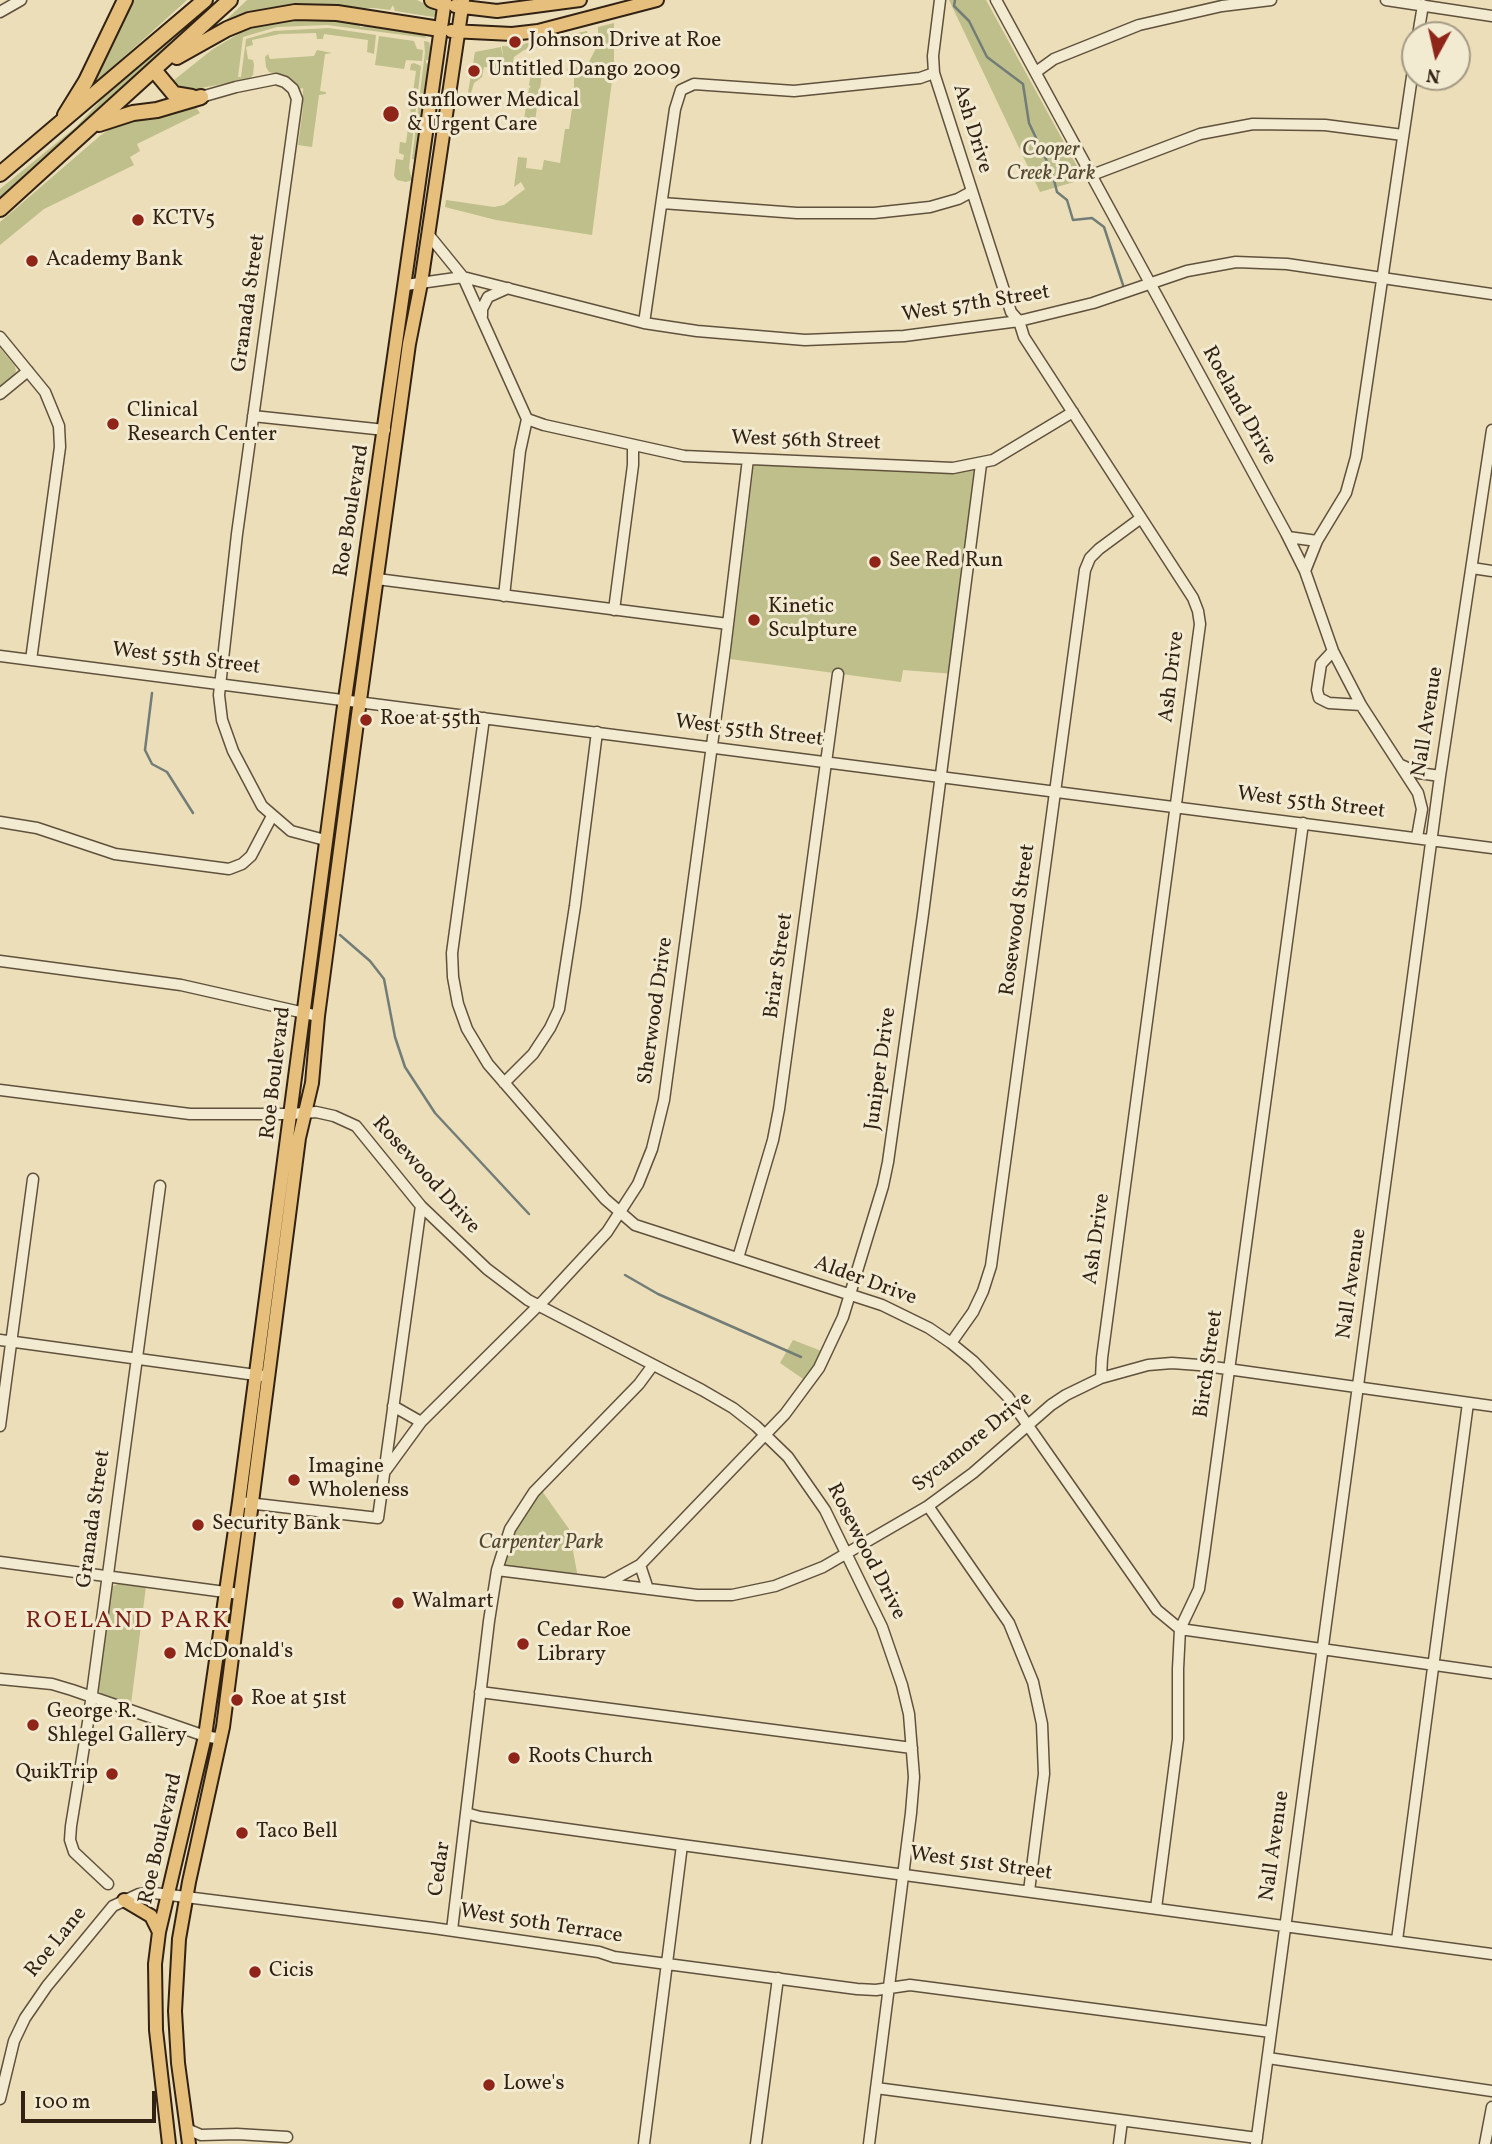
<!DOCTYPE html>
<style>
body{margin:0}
#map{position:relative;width:1492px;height:2144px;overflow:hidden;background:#ebdeb8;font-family:Vollkorn,serif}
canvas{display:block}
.north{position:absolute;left:1401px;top:21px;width:70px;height:70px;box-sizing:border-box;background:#f2ead1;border:2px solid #a59a85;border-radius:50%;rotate:188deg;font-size:19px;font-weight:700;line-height:28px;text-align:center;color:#322214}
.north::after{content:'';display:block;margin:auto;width:24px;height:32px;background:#8f2418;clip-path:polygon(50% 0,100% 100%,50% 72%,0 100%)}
.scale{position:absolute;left:21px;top:2091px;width:135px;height:32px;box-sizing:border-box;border:4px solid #322214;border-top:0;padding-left:9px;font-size:21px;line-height:24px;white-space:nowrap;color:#322214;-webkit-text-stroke:5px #f2ead1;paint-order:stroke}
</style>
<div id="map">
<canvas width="1492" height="2144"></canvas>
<div class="north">N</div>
<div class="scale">100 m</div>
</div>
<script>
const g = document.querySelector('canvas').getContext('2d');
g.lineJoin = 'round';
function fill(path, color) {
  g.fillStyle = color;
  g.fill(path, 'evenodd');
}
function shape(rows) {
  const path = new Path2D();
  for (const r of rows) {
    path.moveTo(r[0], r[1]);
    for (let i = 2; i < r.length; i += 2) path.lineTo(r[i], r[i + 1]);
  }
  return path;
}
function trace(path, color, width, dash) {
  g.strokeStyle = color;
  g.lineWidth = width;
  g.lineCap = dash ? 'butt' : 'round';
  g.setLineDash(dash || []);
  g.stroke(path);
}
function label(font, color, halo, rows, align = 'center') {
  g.font = font + ' Vollkorn,serif';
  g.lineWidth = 6;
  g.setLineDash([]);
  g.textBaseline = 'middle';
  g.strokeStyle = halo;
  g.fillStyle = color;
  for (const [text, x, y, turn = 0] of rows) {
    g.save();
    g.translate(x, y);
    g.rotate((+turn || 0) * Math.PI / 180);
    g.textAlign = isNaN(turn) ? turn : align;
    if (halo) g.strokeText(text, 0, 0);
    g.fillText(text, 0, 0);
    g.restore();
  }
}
const green = shape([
 [131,0,187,0,84,93],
 [247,0,417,0,431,7,438,14,433,17,395,11,393,5,390,10,374,8,264,11,225,21],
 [949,0,986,0,1084,179,1040,192],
 [209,9,0,201,0,189,76,127,103,98,200,14],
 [299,18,332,19,360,24,360,27,364,27,364,24,421,33,427,38,327,25,277,27,243,37,238,77,241,77,246,39,274,31,329,28,376,35,374,54,367,52,368,40,324,34,323,39,317,39,316,33,280,34,252,40,253,45,246,47,248,59,253,60,254,65,253,75,249,79,185,91,180,91,173,85,174,80,213,49,252,26],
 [614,23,614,65,592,235,496,220,445,207,446,200,494,207,504,205,525,189,521,182,514,187,518,157,527,158,526,168,542,170,544,160,560,163,565,129,569,129,574,95,574,73,567,70,568,67,580,67,588,64,598,44,598,27],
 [587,31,589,41,584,47,553,45,524,50,514,57,512,67,504,66,502,46,517,47,527,43],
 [379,36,414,41,417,49,423,50,422,61,406,60,404,69,375,65],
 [424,41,429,42,431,51,429,60,426,60,426,63,429,64,429,71,417,160,412,159,425,52],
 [501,47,503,57,502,69,484,67,482,77,474,83,471,93,468,92,475,52],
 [317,50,332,53,325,54,320,91,326,92,326,94,319,95,312,147,298,145,303,107,303,88,300,89,287,77,269,72,266,67,265,57,268,54,270,59,314,56],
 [414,63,421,66,409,168,412,180,406,182,397,180,394,176,396,159,403,160,404,155,399,153,400,142,406,143,416,71,410,70,411,64],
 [531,73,542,75,535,121,524,119,529,88,531,87,529,85],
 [194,105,200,113,137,144,140,151,130,157,134,165,44,209,0,245,0,222,101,135,119,123],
 [0,348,15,366,16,372,12,378,0,386],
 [981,464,955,674,903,670,901,682,730,659,754,465,953,468],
 [793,1340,824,1352,806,1381,780,1363],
 [542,1491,569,1529,578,1578,505,1569,513,1531],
 [120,1583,146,1586,131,1704,102,1694,97,1689,111,1587]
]);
const stream = shape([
 [955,0,954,6,969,21,987,57,1023,84,1029,123,1052,172,1057,192,1067,200,1073,220,1092,218,1104,227,1123,285],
 [152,693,145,750,152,764,167,772,193,813],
 [340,935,370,961,384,979,395,1037,405,1067,435,1113,529,1214],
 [625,1275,658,1294,801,1357]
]);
const minor = shape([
 [940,0,933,56,934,73,1011,312,1019,321,1024,337,1193,598,1198,611,1200,624,1102,1358,1101,1378],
 [996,0,1286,533,1305,571,1333,651,1361,705,1418,793,1422,809,1417,837],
 [1386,0,1492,16],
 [0,12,21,0],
 [1418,35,1423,5],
 [1036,72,1054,59,1139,25,1222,6,1271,0],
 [201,97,236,87,276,79,285,82,293,89,297,99,237,534,219,695,222,720,233,751,262,806,291,831,325,840],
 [1092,175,1200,134,1253,124,1325,125,1403,135],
 [662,203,797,213,874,213,930,207,958,199,971,192],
 [428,234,463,277,527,419,520,451,504,596],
 [406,285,463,277,644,323,697,331,805,340,904,336,1019,321,1093,303,1187,271,1236,262,1287,264,1492,294],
 [482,316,482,309,488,297,508,288],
 [644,323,675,109,681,90,694,84,794,91,920,78,934,73],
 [0,337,45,392,59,426,60,447,31,660],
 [0,394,28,371],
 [253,416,385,430],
 [527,419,544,425,684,456,953,468,993,460,1073,412],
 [1288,537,1317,541],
 [1472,568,1492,571],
 [1305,571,1317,541,1346,493,1356,457,1415,56],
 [377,579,728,624],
 [614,610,633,465,633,446],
 [1333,651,1321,664,1317,690,1319,698,1329,703,1361,705],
 [0,656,1492,848],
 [484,718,452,953,453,977,458,1004,467,1029,488,1064,605,1199,635,1225,882,1305,929,1328,951,1343,973,1361,1008,1397,1157,1610,1180,1629,1492,1673],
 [1401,765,1419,773,1440,776],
 [0,822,37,828,115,854,229,869,242,864,251,856,272,816],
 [0,961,181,985,318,1016],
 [504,1083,533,1054,550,1028,559,1009,575,906,597,732],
 [0,1090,190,1114,291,1114,316,1112,334,1116,356,1126,421,1206,487,1269,528,1300,702,1390,733,1408,756,1426,788,1457,825,1510,882,1627,902,1685,909,1714,914,1777,911,1813,869,2144],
 [738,1258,773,1140,779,1109,838,674],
 [0,1340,263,1376],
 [951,1343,973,1312,983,1291,991,1266,1085,570,1090,558,1099,549,1141,518],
 [393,1406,421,1422],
 [0,1426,33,1179],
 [386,1470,421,1422,545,1299,607,1232,638,1184,652,1149,664,1100,725,649,748,459],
 [239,1502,378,1518,421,1206],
 [928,1506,1009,1623,1033,1682,1042,1724,1044,1774,1029,1891],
 [0,1562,240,1594],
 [640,1565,648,1589],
 [497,1570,697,1595,732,1595,775,1586,823,1567,928,1506,973,1473,1051,1405,1066,1395,1101,1378,1148,1365,1172,1363,1199,1365,1492,1406],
 [607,1583,640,1565,785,1414,819,1368,843,1317,883,1186,888,1162,923,914,981,464],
 [0,1679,52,1684,72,1690,205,1736,221,1739],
 [480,1692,912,1748],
 [466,1813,480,1817,682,1845,1492,1954],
 [108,1884,74,1852,70,1840,71,1826,89,1716,160,1186],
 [1156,1908,1178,1739,1178,1669,1180,1629,1199,1589,1204,1555,1303,823],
 [452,1930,489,1621,497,1570,510,1529,534,1492,639,1384,653,1365],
 [1397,1940,1468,1403],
 [1268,2058,1492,2091],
 [876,2088,1257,2138],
 [0,2099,14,2041,25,2018,47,1986,113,1906,139,1894,154,1893,433,1928,599,1952,614,1957,857,1989,876,1990,910,1985,1271,2032],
 [187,2129,201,2135,237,2134,287,2137],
 [644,2144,682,1845],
 [756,2144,778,1978],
 [1119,2144,1122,2121],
 [1256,2144,1440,776,1492,430],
 [1485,2144,1492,2107]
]);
const major = shape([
 [455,6,497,11,580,0],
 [451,31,512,34,538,31,657,0],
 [124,1900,151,1916,159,1932],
 [169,2144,156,2030,155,1964,159,1932,205,1736,239,1502,343,713,445,0],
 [189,2144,178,2063,175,2011,179,1939,189,1882,223,1727,299,1138,312,1083,318,1016,358,715,409,344,421,283,463,0]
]);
const highway = shape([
 [432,0,444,4],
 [177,57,227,29,249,20,295,12,337,13,440,29],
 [154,70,174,94,192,97],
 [65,115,86,81,125,0],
 [99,124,133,113,157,110,201,97],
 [0,174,205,0],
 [0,209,230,0]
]);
const markers = [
 [515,42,7,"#8f2418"],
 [474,71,7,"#8f2418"],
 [391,114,9,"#8f2418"],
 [138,220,7,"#8f2418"],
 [32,261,7,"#8f2418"],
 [113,424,7,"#8f2418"],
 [875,562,7,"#8f2418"],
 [754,620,7,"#8f2418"],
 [366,720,7,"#8f2418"],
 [294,1480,7,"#8f2418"],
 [198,1525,7,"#8f2418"],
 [398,1603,7,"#8f2418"],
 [523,1644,7,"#8f2418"],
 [170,1653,7,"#8f2418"],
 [237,1700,7,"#8f2418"],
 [33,1725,7,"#8f2418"],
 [514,1758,7,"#8f2418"],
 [112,1774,7,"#8f2418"],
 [242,1833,7,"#8f2418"],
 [255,1972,7,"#8f2418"],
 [489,2085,7,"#8f2418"]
];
const poiNames = [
 ["Johnson Drive at Roe",529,42],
 ["Untitled Dango 2009",488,71],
 ["Sunflower Medical",407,102],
 ["& Urgent Care",407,126],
 ["KCTV5",152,220],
 ["Academy Bank",46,261],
 ["Clinical",127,412],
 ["Research Center",127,436],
 ["See Red Run",889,562],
 ["Kinetic",768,608],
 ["Sculpture",768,632],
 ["Roe at 55th",380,720],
 ["Imagine",308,1468],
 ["Wholeness",308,1492],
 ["Security Bank",212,1525],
 ["Walmart",412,1603],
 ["Cedar Roe",537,1632],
 ["Library",537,1656],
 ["McDonald's",184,1653],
 ["Roe at 51st",251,1700],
 ["George R.",47,1713],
 ["Shlegel Gallery",47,1737],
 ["Roots Church",528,1758],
 ["QuikTrip",98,1774,"right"],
 ["Taco Bell",256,1833],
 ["Cicis",269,1972],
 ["Lowe's",503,2085]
];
const streetNames = [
 ["Ash Drive",971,129,73],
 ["Granada Street",250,303,-82],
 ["West 57th Street",976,305,-9],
 ["Roeland Drive",1238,406,61],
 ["West 56th Street",806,442,2],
 ["Roe Boulevard",353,511,-81],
 ["West 55th Street",186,660,7],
 ["Ash Drive",1173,677,-83],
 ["Nall Avenue",1429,722,-81],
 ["West 55th Street",749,732,7],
 ["West 55th Street",1311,804,7],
 ["Rosewood Street",1019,920,-82],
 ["Briar Street",780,966,-82],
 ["Sherwood Drive",657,1011,-82],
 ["Juniper Drive",882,1069,-82],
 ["Roe Boulevard",277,1073,-83],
 ["Rosewood Drive",425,1176,48],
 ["Ash Drive",1098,1239,-82],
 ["Alder Drive",865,1282,20],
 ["Nall Avenue",1353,1284,-82],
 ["Birch Street",1210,1364,-82],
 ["Sycamore Drive",973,1443,-39],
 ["Granada Street",95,1519,-82],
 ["Rosewood Drive",865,1552,63],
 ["Roe Boulevard",162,1839,-77],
 ["Nall Avenue",1276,1846,-82],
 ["West 51st Street",981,1865,8],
 ["Cedar",441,1869,-82],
 ["West 50th Terrace",541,1925,9],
 ["Roe Lane",57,1943,-51]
];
const parkNames = [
 ["Cooper",1051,151],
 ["Creek Park",1051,175],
 ["Carpenter Park",541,1544]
];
const quarterNames = [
 ["ROELAND PARK",128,1623]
];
fill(green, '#bebf8a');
trace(stream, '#737d78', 2.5);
trace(minor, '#60513d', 13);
trace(major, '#322214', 16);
trace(highway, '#322214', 18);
trace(minor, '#f2ead1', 10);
trace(major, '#e6bf7c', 12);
trace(highway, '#e6bf7c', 14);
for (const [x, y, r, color] of markers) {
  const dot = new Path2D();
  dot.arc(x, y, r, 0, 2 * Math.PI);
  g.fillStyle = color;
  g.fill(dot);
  trace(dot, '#f2ead1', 2.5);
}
label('21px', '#322214', '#f2ead1', poiNames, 'left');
label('21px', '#322214', '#f2ead1', streetNames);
label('italic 21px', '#554932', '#f2ead1', parkNames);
g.letterSpacing = '2px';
label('24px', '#7a1f14', '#f2ead1', quarterNames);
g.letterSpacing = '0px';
</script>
